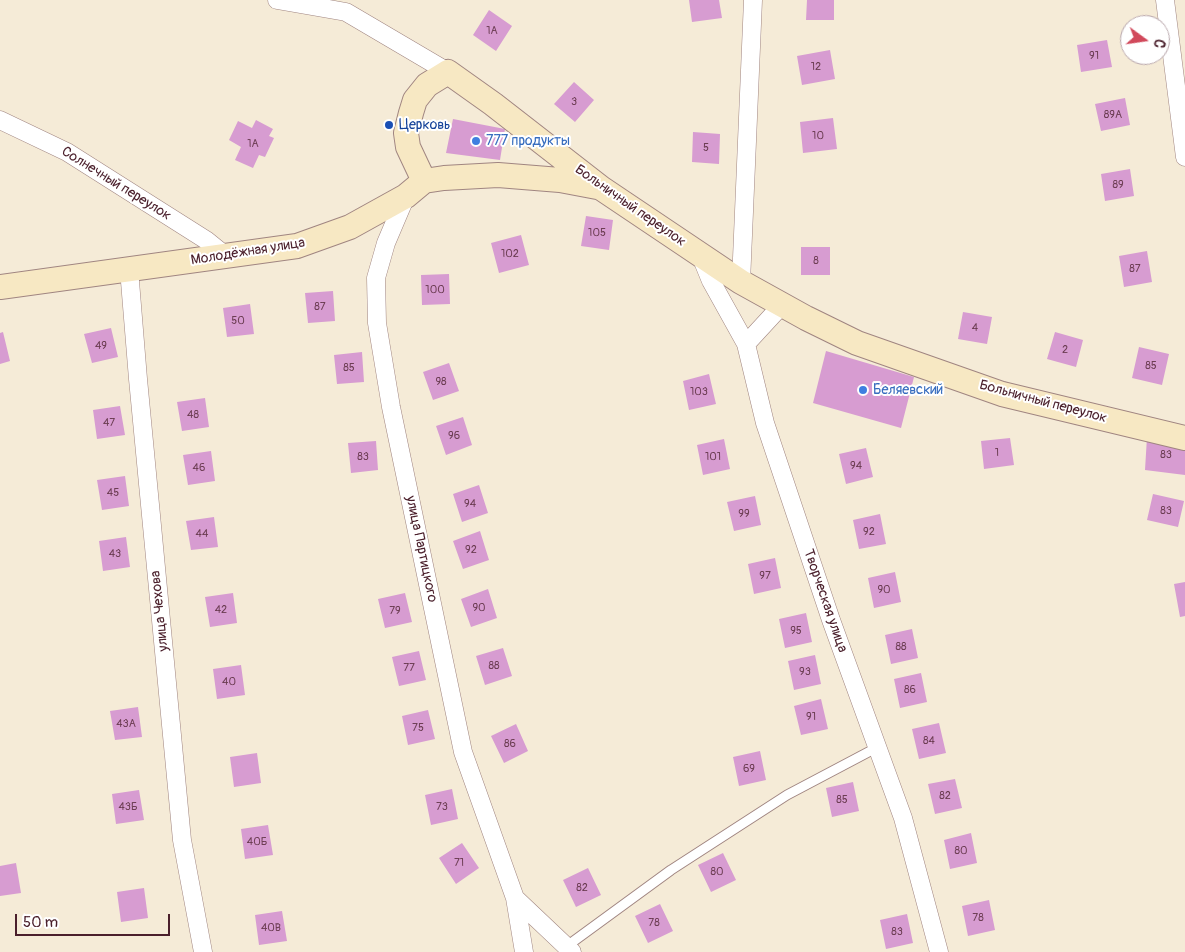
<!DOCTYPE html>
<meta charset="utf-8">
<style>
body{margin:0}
#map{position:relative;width:1185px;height:952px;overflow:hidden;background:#f5ebd7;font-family:Pangolin,sans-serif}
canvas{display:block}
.north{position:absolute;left:1120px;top:15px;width:50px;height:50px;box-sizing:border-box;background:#fff;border:1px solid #b7a5aa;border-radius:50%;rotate:104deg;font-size:14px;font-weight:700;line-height:20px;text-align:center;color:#4a1f2b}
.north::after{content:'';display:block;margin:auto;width:18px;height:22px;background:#d1495b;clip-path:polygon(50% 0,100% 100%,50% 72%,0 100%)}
.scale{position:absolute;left:15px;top:914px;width:155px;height:22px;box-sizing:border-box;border:2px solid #4a1f2b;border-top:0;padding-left:6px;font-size:15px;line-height:18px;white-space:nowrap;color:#4a1f2b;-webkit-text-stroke:4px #fff;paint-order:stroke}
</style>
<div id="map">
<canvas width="1185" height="952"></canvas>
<div class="north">С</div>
<div class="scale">50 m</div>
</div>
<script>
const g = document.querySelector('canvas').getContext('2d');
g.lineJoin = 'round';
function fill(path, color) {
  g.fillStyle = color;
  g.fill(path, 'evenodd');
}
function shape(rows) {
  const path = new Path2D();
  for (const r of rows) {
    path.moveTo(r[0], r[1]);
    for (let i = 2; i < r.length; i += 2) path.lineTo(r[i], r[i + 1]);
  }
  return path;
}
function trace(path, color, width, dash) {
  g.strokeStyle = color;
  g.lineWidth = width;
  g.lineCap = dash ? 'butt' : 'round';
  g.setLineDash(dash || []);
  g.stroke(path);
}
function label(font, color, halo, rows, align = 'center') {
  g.font = font + ' Pangolin,sans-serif';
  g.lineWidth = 4;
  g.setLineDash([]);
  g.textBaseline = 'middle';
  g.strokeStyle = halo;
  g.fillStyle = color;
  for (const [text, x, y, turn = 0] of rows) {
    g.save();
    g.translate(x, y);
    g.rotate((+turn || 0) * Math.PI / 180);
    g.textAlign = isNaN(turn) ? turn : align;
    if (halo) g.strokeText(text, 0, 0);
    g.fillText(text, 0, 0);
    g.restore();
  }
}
const building = shape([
 [689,0,719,0,722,18,692,22],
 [807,0,834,0,834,20,806,20],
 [489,10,512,26,496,51,473,35],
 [1107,40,1112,67,1081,72,1077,45],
 [830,50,835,79,802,85,797,56],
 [574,82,594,100,575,122,554,104],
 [1125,98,1130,125,1101,131,1095,104],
 [833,118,837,149,803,153,800,122],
 [453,119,505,129,500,160,446,153],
 [256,120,273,129,269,136,274,138,265,157,259,155,253,168,235,160,241,147,229,140,238,121,252,128],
 [693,132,720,134,719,164,692,162],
 [1130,169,1134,196,1105,201,1101,174],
 [586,216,613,220,609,250,581,246],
 [521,235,529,265,499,273,491,243],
 [801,247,830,247,830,275,801,275],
 [1147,251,1152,282,1124,287,1119,256],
 [449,274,450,304,422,305,421,275],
 [333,291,335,321,308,323,305,293],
 [250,304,254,334,227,337,223,308],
 [963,312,992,317,987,344,958,339],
 [111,328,118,357,92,363,84,334],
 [3,332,10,361,0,364,0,333],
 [1055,332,1083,340,1076,367,1047,359],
 [1139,347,1169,354,1162,385,1132,378],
 [826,351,914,377,901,428,813,403],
 [362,352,364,382,337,384,334,355],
 [449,363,459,391,433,400,423,372],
 [709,374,716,404,689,410,683,381],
 [205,398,209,427,182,431,177,402],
 [120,406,125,435,97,439,93,410],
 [463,417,472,445,446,455,436,426],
 [1147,437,1185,440,1185,475,1145,470],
 [1010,438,1014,465,984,469,981,441],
 [724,439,730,469,703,475,697,445],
 [376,441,378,470,351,473,348,443],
 [866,448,873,477,846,484,839,454],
 [211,451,215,481,188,485,183,455],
 [125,476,129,506,102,510,97,480],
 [479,485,488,513,462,522,453,494],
 [1153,494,1184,501,1178,527,1147,520],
 [755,496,761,525,734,531,727,502],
 [880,514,886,544,859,549,853,520],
 [214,517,218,547,191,550,186,521],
 [480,531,489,560,463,569,453,541],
 [126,537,130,567,103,571,99,541],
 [775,558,781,588,754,594,748,564],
 [895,572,901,602,874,608,868,578],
 [1185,582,1185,616,1180,617,1174,584],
 [488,589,497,618,471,627,461,599],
 [233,593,237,623,210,627,205,597],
 [405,593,412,622,385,628,378,599],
 [806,613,812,642,785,648,779,619],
 [912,629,918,658,891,664,885,635],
 [503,648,512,676,485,685,476,656],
 [419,651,426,680,399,686,392,657],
 [815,655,821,684,794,690,788,661],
 [241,665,245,695,217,699,213,669],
 [921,673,927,702,900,708,894,679],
 [821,699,828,729,801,735,794,706],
 [138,707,142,737,115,740,110,711],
 [428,710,435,739,408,745,402,716],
 [939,723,946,753,919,759,912,729],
 [516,724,528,751,504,763,491,736],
 [760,751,766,780,739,786,733,757],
 [257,753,261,783,234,787,230,757],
 [955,779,962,808,935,814,928,784],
 [853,782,859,811,832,817,826,788],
 [452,789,458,819,431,825,425,795],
 [139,790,144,820,116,824,112,794],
 [268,825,273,855,245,859,241,829],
 [971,833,977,863,950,869,944,840],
 [462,843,479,868,456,884,439,858],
 [723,853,736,880,711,892,698,865],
 [16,863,21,893,0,896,0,866],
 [588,868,601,895,576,907,563,880],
 [144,888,148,918,121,922,117,892],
 [989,900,995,930,968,936,962,906],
 [660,904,673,931,648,943,635,916],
 [282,911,287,941,259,945,255,915],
 [907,914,913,943,886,949,880,920]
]);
const lane = shape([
 [567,946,671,870,787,795,876,748]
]);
const street = shape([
 [277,0,346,12,448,72],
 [1165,0,1185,157],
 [0,120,67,152,206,240,227,257],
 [406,196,386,243,376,278,377,323,391,407,463,752,515,898,524,952],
 [700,254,711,281,746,344,765,423,831,620,903,818,939,952],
 [129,269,138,379,182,840,203,952],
 [741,282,753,0],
 [746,344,781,306],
 [515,898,572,952]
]);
const secondary = shape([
 [424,181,408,147,406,133,411,113,415,100,427,85,448,72,493,104,601,188,741,282,806,318,857,343,1002,394,1185,438],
 [0,287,297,246,350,227,406,196,424,181,444,178,498,175,560,180,597,187]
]);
const markers = [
 [389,125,5,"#1a4fb4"],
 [476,141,5,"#3f7fe0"],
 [863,390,5,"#3f7fe0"]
];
const numberNames = [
 ["1А",492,31],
 ["91",1094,56],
 ["12",816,67],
 ["3",574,102],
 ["89А",1113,115],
 ["10",818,136],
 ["1А",253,144],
 ["5",706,148],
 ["89",1118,185],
 ["105",597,233],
 ["102",510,254],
 ["8",816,261],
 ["87",1135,269],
 ["100",435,290],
 ["87",320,307],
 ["50",238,321],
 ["4",975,328],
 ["49",101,346],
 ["2",1065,350],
 ["85",1151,366],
 ["85",349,368],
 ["98",441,382],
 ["103",699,392],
 ["48",193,415],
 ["47",109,423],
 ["96",454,436],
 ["1",997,453],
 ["83",1166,455],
 ["83",363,457],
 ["101",713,457],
 ["94",856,466],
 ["46",199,468],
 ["45",113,493],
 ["94",470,504],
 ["83",1166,511],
 ["99",744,514],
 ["92",869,532],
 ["44",202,534],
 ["92",471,550],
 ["43",115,554],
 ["97",765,576],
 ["90",884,590],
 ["90",479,608],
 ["42",221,610],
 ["79",395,611],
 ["95",796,631],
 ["88",901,647],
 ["88",494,666],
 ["77",409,668],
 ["93",805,672],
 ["40",229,682],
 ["86",910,690],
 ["91",811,717],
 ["43А",126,724],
 ["75",418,728],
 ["84",929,741],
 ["86",510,744],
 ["69",749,769],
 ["82",945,796],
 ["85",842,800],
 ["43Б",128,807],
 ["73",442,807],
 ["40Б",257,842],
 ["80",961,851],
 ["71",459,863],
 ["80",717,872],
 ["82",582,888],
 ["78",978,918],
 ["78",654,923],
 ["40В",271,928],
 ["83",897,932]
];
const transitNames = [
 ["Церковь",399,125]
];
const shopNames = [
 ["777 продукты",486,141],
 ["Беляевский",873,390]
];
const streetNames = [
 ["Солнечный переулок",116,184,32],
 ["Больничный переулок",630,206,35],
 ["Молодёжная улица",248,252,-9],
 ["Больничный переулок",1043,402,15],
 ["улица Партицкого",421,549,78],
 ["Творческая улица",825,601,71],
 ["улица Чехова",160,611,-96]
];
fill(building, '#d79cd1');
trace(lane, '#a08581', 11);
trace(street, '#a08581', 19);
trace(secondary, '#a08581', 26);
trace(lane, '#fff', 9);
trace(street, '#fff', 18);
trace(secondary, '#f7e8c3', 24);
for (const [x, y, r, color] of markers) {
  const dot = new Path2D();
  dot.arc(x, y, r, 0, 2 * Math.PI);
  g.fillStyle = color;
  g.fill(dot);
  trace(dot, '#fff', 2);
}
label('11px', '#6d3e54', null, numberNames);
label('14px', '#164399', '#fff', transitNames, 'left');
label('14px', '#366cbe', '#fff', shopNames, 'left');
label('14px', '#4a1f2b', '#fff', streetNames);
</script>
